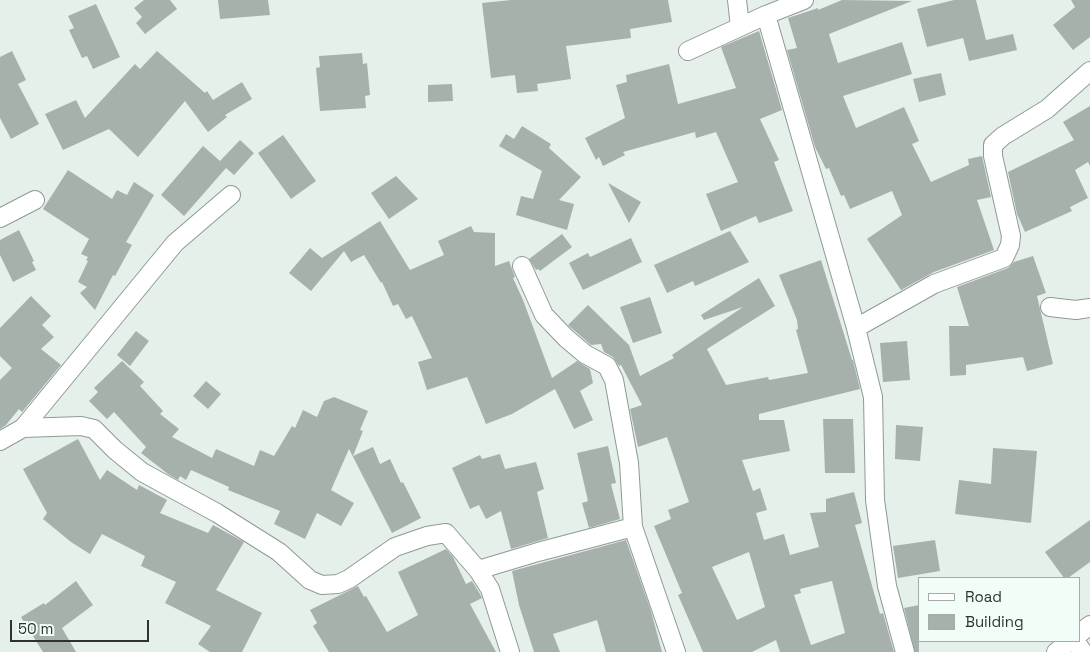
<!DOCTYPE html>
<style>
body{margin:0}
#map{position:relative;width:1090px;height:652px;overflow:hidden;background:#e4f0e9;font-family:"Space Grotesk",sans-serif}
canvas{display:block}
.legend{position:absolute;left:918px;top:577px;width:162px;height:65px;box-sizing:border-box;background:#f1fdf7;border:1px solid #a3aca7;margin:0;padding:6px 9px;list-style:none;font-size:15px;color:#2e3330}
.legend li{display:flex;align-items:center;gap:10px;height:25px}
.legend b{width:25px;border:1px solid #a3aca7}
.scale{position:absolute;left:10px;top:620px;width:139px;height:22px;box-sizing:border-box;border:2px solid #2e3330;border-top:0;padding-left:6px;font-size:15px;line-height:18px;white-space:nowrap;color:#2e3330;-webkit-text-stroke:4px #f1fdf7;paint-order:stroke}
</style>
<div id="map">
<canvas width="1090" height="652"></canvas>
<ul class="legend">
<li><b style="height:6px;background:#fff"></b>Road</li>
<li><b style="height:14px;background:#a6b1ab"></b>Building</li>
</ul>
<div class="scale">50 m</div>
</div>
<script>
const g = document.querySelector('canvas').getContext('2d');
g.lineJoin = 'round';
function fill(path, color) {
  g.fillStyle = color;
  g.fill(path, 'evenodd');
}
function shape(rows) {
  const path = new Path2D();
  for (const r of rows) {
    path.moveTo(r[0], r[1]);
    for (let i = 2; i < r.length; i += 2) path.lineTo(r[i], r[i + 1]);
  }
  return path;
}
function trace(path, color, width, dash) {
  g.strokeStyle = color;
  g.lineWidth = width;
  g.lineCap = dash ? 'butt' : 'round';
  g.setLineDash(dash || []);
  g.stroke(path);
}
const building = shape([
 [144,0,170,0,177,9,145,34,136,23,142,17,134,8],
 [218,0,268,0,270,15,220,19],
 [511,0,668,0,672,22,630,29,631,38,566,46,571,79,537,84,538,91,517,93,515,75,491,78,482,3],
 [842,0,912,1,829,34,838,63,902,42,912,74,843,96,856,128,904,107,919,141,912,144,931,182,969,165,968,159,982,156,991,197,977,200,994,250,934,272,901,290,867,239,902,215,892,191,850,209,844,195,841,196,829,168,826,169,815,147,787,50,797,48,788,18,818,8,818,10],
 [954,0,976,0,986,40,1013,34,1017,50,969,61,963,38,927,47,917,9],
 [1071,0,1090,0,1090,37,1073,50,1053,25,1075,7],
 [96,4,120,57,93,69,87,56,82,58,69,30,74,28,68,16],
 [759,31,782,110,760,119,779,160,774,162,793,211,759,223,756,216,721,231,706,194,738,182,716,132,696,138,695,132,623,152,625,155,603,166,599,157,596,160,585,138,625,118,616,85,627,82,626,75,669,64,678,104,736,88,721,47],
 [12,51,26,80,18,84,39,124,11,139,0,118,0,57],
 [157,51,205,93,207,91,213,100,242,82,252,99,225,115,227,117,208,132,185,101,138,157,109,129,63,150,45,114,76,100,85,118,135,64,140,69],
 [362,53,363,64,367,63,370,95,365,96,366,108,320,111,316,68,320,67,319,56],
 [941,73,946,95,919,102,913,79],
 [452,84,453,101,428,102,428,85],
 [1090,106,1090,166,1088,162,1075,170,1088,198,1070,207,1072,211,1025,232,1017,214,1008,172,1074,140,1063,122],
 [522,126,551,144,549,148,581,177,559,200,574,204,567,230,516,215,521,196,533,199,542,171,499,146,506,134,514,139],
 [283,135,316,181,291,199,258,153],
 [240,140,254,153,234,175,226,168,184,216,161,195,203,146,220,161],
 [68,170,112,199,117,190,127,195,134,182,154,195,126,242,132,245,115,276,113,275,95,310,80,293,87,287,78,282,88,261,86,260,88,257,81,254,89,239,43,209],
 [396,176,418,199,389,219,371,193],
 [608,183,641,202,629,223],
 [380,221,410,270,444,255,438,241,471,226,474,232,495,233,495,266,509,261,515,277,513,278,523,300,552,378,577,361,590,369,593,383,580,391,593,420,574,429,555,389,512,414,486,424,467,377,427,390,418,362,432,358,412,316,406,319,398,304,393,306,382,282,381,283,364,255,351,262,344,251,311,291,289,273,310,248,322,258],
 [19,230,34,261,32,262,36,270,13,282,0,255,0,240],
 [730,231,749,262,695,286,693,281,667,293,654,265],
 [562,234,572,247,540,271,538,269,536,270,529,259],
 [631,238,642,262,583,290,569,263,588,253,590,257],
 [1033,256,1046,293,1037,296,1053,364,1027,371,1023,357,966,365,966,375,950,376,949,326,969,326,957,287,1008,268,1014,262],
 [821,260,852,360,853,360,860,389,759,414,759,420,784,420,790,451,742,460,753,491,760,488,767,510,756,513,764,540,784,534,790,555,819,547,810,513,826,512,826,499,854,492,862,523,855,525,880,614,883,613,894,652,780,652,776,640,752,652,703,652,678,595,682,593,654,526,671,519,668,510,689,502,667,437,638,447,630,409,642,405,621,365,619,366,613,357,604,352,601,344,591,345,568,325,588,305,629,345,640,376,674,358,672,355,743,307,704,320,701,315,759,278,775,306,707,349,726,385,768,377,769,380,808,373,796,330,798,329,797,320,779,275],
 [749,552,765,607,737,620,712,567],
 [832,581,845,633,811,645,794,595,801,593,800,589],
 [31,296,51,316,42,325,54,337,41,349,61,365,22,412,19,409,6,425,0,429,0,380,12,368,0,356,0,328],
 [650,297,662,333,633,343,620,307],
 [136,331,149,341,130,366,117,355],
 [907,341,910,380,883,382,880,343],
 [122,361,144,382,140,386,163,411,160,414,179,429,172,437,212,458,216,449,254,466,260,450,274,456,292,426,295,428,303,410,317,417,324,401,334,397,368,411,360,430,363,431,353,456,373,447,380,464,390,459,401,483,403,482,421,518,392,533,349,449,331,490,354,503,341,526,317,513,305,539,274,524,280,511,228,490,229,487,191,470,186,480,180,476,178,480,168,474,141,453,146,447,114,412,107,419,89,401,98,392,94,388],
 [206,381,221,394,208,409,193,396],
 [823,419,853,419,855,473,825,473],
 [896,425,923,427,920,461,895,459],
 [78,439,100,480,107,470,137,490,139,485,167,500,160,513,208,533,213,525,244,542,216,590,262,613,242,652,210,652,198,644,211,626,165,603,176,582,141,566,145,556,102,534,90,554,71,542,43,519,47,513,23,469],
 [608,446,616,483,611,484,620,519,589,528,582,503,588,501,577,453],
 [993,448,1037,451,1031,523,955,514,959,480,991,484],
 [500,454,505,469,536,462,544,489,537,492,548,538,511,549,501,511,486,519,479,505,470,509,452,468,480,455,482,459],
 [1090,520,1090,562,1068,578,1064,578,1045,552],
 [626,540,651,611,662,652,606,652,597,620,553,634,560,652,534,652,519,605,512,571],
 [935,540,940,571,898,578,893,546],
 [446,549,453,557,466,584,472,581,480,594,482,598,470,604,496,652,329,652,313,626,317,623,310,610,358,586,364,597,366,596,387,632,418,615,398,572],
 [76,581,93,605,62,628,76,652,43,652,21,617,44,603,45,605],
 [919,605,919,652,915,652,904,608]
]);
const minor = shape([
 [737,0,740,27],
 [766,15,856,328,873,397,875,500,887,586,905,652],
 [688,51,766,15,804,0],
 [0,218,35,200],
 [522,266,544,315,566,338,585,354,607,366,614,380,629,463,633,527],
 [1050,307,1076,310,1090,308],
 [856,328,934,284,1004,258,1010,245,1011,236,993,156,993,145,1003,136,1047,109,1090,71],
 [23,428,81,426,94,429,115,450,142,472,217,513,279,552,310,580,322,585,338,584,349,579,395,547,427,536,446,533,478,570,490,589,510,652],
 [0,441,23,428,175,243,231,195],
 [478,570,538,552,633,527,676,652],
 [1079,634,1090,625],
 [1075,641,1083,652],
 [1056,652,1070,641]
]);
fill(building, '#a6b1ab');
trace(minor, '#8f9a95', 20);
trace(minor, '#fff', 18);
</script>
